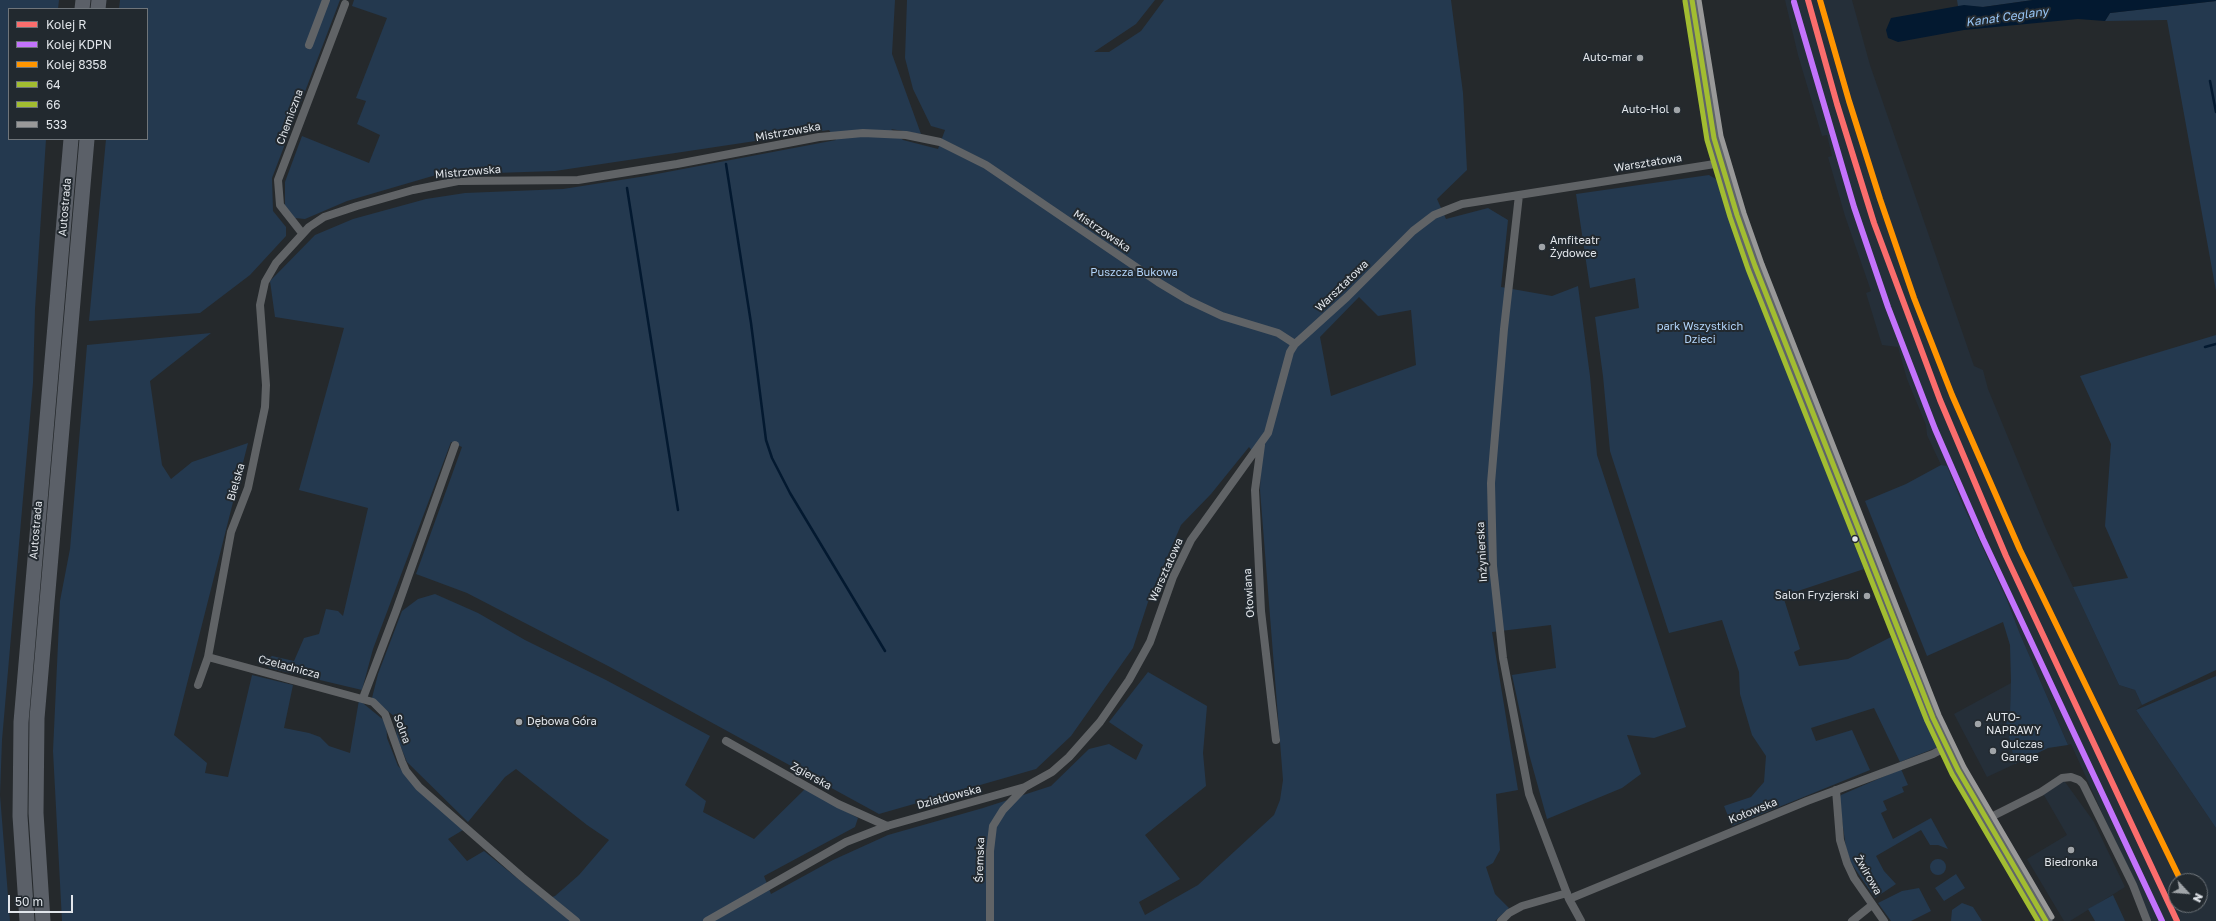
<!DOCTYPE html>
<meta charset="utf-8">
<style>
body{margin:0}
#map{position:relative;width:2216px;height:921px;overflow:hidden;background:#25292c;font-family:"Golos Text",sans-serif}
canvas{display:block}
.legend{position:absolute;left:8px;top:8px;width:140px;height:132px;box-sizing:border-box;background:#22292f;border:1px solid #6f757a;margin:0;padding:5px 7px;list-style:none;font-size:12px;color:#e2e6eb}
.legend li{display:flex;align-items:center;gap:8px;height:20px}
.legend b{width:20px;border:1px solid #6f757a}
.north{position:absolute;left:2168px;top:873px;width:40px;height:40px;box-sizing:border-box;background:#22292f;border:1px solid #6f757a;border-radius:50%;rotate:116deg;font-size:11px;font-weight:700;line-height:16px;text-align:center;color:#e2e6eb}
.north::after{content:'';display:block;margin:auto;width:14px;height:18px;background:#a0a4a8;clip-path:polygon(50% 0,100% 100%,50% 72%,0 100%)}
.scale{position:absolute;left:8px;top:895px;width:65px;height:18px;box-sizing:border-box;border:2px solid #e2e6eb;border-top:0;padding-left:5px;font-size:12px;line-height:14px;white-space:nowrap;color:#e2e6eb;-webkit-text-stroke:3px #22292f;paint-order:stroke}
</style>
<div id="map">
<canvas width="2216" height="921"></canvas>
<ul class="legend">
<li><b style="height:5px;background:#fb6d6d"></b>Kolej R</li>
<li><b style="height:5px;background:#c373fc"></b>Kolej KDPN</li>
<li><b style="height:5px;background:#ff9500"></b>Kolej 8358</li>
<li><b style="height:5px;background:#a2bd31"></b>64</li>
<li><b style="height:5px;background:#a2bd31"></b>66</li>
<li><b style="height:5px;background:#999"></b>533</li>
</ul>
<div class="north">N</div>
<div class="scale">50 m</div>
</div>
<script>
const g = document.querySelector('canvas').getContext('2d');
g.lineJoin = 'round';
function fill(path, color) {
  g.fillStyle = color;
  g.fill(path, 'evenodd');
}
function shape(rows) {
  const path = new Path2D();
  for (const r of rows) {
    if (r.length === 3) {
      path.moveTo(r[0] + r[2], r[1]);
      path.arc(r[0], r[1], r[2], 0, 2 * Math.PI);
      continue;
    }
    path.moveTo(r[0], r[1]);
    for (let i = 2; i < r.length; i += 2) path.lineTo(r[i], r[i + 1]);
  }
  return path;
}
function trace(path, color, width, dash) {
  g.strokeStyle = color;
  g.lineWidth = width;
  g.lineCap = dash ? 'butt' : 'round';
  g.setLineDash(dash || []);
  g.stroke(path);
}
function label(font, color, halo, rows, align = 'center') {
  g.font = font + ' "Golos Text",sans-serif';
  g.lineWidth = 4;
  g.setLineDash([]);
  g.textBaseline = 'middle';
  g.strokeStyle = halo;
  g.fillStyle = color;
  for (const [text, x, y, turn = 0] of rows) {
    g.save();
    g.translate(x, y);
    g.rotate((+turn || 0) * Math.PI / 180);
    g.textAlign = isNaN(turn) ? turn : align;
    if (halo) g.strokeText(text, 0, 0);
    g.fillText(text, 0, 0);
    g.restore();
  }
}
const built = shape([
 [1785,0,1852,0,1870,65,1974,366,1983,370,1988,389,2046,529,2119,685,2135,690,2142,705,2136,710,2216,828,2216,921,2151,921,2071,744,2068,745,2020,634,2007,600,1963,505,1947,467,1941,465,1927,435,1926,425,1907,379,1898,347,1882,345,1866,293,1871,291,1845,216,1828,157,1832,156,1827,135,1822,136,1798,55],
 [2176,881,2200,881,2200,905,2176,905],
 [2011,683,2010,713,2006,723,2015,764,1987,777,1954,714],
 [2060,775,2094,822,2125,887,2070,921,2064,921,2027,859,2067,835,2041,790]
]);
const green = shape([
 [0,0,59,0,58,9,9,9,9,139,46,139,35,309,33,383,2,740,0,795,10,921,0,921],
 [120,0,340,0,272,178,273,211,286,227,286,236,250,275,200,313,89,321,106,139,147,139,147,9,119,9],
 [354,0,895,0,892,54,921,134,891,129,903,140,938,149,945,130,931,126,913,89,905,58,907,0,1155,0,1136,24,1094,52,1109,52,1141,31,1164,0,1451,0,1463,93,1467,170,1437,199,1446,219,1488,208,1508,220,1501,287,1552,296,1578,286,1590,376,1597,455,1686,727,1654,738,1627,735,1641,774,1622,788,1547,819,1529,754,1512,675,1556,668,1551,625,1492,632,1518,790,1496,794,1500,850,1493,863,1486,867,1495,894,1509,908,1495,921,62,921,53,751,60,601,70,549,87,345,211,333,150,381,162,465,171,479,192,462,248,443,174,735,207,763,205,773,228,777,252,675,293,685,284,728,309,733,320,737,329,746,350,753,359,700,386,722,387,738,398,766,463,830,448,839,467,861,484,851,544,900,555,896,579,875,609,840,587,825,516,769,505,777,468,822,407,762,397,738,395,717,372,698,378,674,402,611,418,599,435,594,478,613,525,640,606,680,710,736,685,785,706,801,703,812,754,839,805,789,858,818,855,827,764,876,771,894,833,860,888,835,983,808,1051,786,1089,749,1109,744,1136,760,1143,745,1109,722,1148,672,1207,706,1203,753,1206,786,1145,835,1180,879,1139,902,1145,915,1198,885,1274,815,1280,800,1283,780,1260,490,1261,462,1249,447,1211,494,1181,525,1148,602,1133,648,1071,736,1036,769,879,814,610,667,467,593,416,574,462,447,451,442,373,649,362,690,269,668,264,661,272,656,294,661,304,638,319,634,326,609,338,611,343,616,368,508,299,490,344,328,275,317,270,281,315,235,353,219,426,199,465,193,563,189,646,176,836,140,829,130,555,171,436,175,347,201,305,219,295,218,285,207,285,182,302,136,369,163,380,135,357,124,366,101,356,98,387,18,352,6],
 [1359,297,1378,316,1411,310,1416,365,1331,396,1320,337],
 [1957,0,2033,0,1983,7,1958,6],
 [2216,1,2216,291,2167,20,2105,21,2110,13],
 [1709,175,1716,179,1742,256,1864,569,1783,596,1800,649,1794,652,1799,666,1848,659,1891,637,1914,695,1938,747,1900,762,1874,708,1811,728,1816,741,1852,730,1870,770,1732,826,1724,806,1751,797,1764,782,1766,756,1752,735,1740,694,1739,672,1722,620,1669,633,1610,451,1603,376,1595,317,1639,308,1635,278,1590,288,1576,194],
 [2216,335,2216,670,2142,705,2135,690,2119,685,2073,587,2128,578,2105,526,2111,444,2080,376],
 [1941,465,1947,466,1963,505,2007,600,2020,634,2068,745,2048,748,2015,764,2006,723,2010,713,2011,681,2010,645,2003,622,1927,656,1865,501,1906,484],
 [2216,676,2216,828,2136,710],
 [1901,769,1908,785,1902,787,1904,792,1883,801,1887,810,1881,813,1893,839,1931,818,1948,849,1938,845,1930,845,1921,830,1876,856,1884,871,1896,884,1875,898,1851,863,1846,848,1839,799,1841,795],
 [1938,867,8],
 [1956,874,1965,888,1944,901,1935,888],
 [1919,888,1931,911,1911,921,1891,921,1878,903,1902,891],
 [2113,895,2125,921,2095,921,2088,909],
 [1962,903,1973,907,1982,921,1951,921,1952,910]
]);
const water = shape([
 [2033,0,2216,0,2216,1,2110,13,2105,21,2078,19,1964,30,1898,42,1888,38,1886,30,1891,18,1964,5,1983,7]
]);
const stream = shape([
 [2210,81,2216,112],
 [726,164,751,323,766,440,772,458,790,493,885,651],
 [627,188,678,510],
 [2205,347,2216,344]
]);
const minor = shape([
 [309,45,326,0],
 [1519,195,1504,329,1491,483,1493,566,1503,658,1529,794,1569,899,1581,921],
 [302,233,280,205,278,180,345,4],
 [1261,445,1255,490,1258,549,1261,611,1276,740],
 [208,657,373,702,385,714,402,762,406,771,419,787,522,877,576,921],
 [198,685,208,657,231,532,248,488,265,407,266,385,260,305,265,282,276,263,309,227,324,217,357,206,413,190,458,181,578,180,677,164,819,137,863,133,906,135,940,142,986,165,1158,282,1188,300,1222,316,1278,333,1295,344],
 [363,698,396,611,455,445],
 [726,741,838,804,887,826],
 [1836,790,1840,840,1847,863,1854,878,1884,921],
 [1987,819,2041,792,2062,778,2071,777,2079,780,2083,784,2133,885,2147,921],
 [1569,899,1807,801,1933,754,1946,747],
 [707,921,846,842,887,826,1025,787,1052,772,1069,757,1100,722,1129,680,1150,642,1173,577,1191,540,1268,433,1290,352,1295,344,1347,297,1413,231,1434,215,1462,204,1721,163],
 [990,921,990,851,993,826,1003,810,1024,788],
 [1501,921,1509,913,1522,906,1567,893],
 [1852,921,1872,905]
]);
const primary = shape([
 [1692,0,1714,138,1737,215,1755,266,1933,718,1958,770,2046,921]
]);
const motorway = shape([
 [82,9,83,0],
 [98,9,99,0],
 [27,921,20,816,21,722,71,139],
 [43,921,36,813,37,718,87,139]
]);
const bus1 = shape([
 [1692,0,1714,138,1737,215,1755,266,1933,718,1958,770,2046,921]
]);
const bus2 = shape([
 [1685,1,1707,140,1730,217,1748,269,1927,721,1952,774,2038,921]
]);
const bus3 = shape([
 [1699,0,1721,136,1744,213,1762,264,1939,715,1964,767,2052,917]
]);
const rail1 = shape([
 [1808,0,1837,104,1874,223,1940,400,2006,556,2177,921]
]);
const rail2 = shape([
 [1794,2,1854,207,1888,307,1935,429,1983,539,2162,921]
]);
const rail3 = shape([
 [1820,0,1849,101,1880,199,1914,298,1952,395,2020,550,2181,881]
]);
const markers = [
 [1640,58,4,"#a0a4a8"],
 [1677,110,4,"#a0a4a8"],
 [1542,247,4,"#a0a4a8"],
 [1855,539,3.5,"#e2e6eb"],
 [1867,596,4,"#a0a4a8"],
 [519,722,4,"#a0a4a8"],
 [1978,724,4,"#a0a4a8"],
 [1993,751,4,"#a0a4a8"],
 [2071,850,4,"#a0a4a8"]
];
const poiNames = [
 ["Auto-mar",1632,58,"right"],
 ["Auto-Hol",1669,110,"right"],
 ["Amfiteatr",1550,241],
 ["Żydowce",1550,254],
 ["Salon Fryzjerski",1859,596,"right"],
 ["AUTO-",1986,718],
 ["NAPRAWY",1986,731],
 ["Dębowa Góra",527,722],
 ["Qulczas",2001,745],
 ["Garage",2001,758],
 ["Biedronka",2071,863,"center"]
];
const streetNames = [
 ["Chemiczna",290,117,-70],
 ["Mistrzowska",788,132,-10],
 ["Warsztatowa",1648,163,-9],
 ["Mistrzowska",468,172,-5],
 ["Autostrada",65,207,-85],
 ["Mistrzowska",1102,231,34],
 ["Warsztatowa",1342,286,-44],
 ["Bielska",236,482,-74],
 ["Autostrada",36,530,-85],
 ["Inżynierska",1482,552,-93],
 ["Warsztatowa",1166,570,-66],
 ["Ołowiana",1249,593,-94],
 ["Czeladnicza",289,667,15],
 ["Solna",402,729,70],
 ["Zgierska",811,776,29],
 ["Działdowska",949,797,-15],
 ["Kołowska",1753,811,-22],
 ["Śremska",980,860,-88],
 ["Żwirowa",1868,875,60]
];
const parkNames = [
 ["Puszcza Bukowa",1134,273],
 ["park Wszystkich",1700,327],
 ["Dzieci",1700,340]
];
const waterNames = [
 ["Kanał Ceglany",2007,17,-8]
];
fill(built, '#252f39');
fill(green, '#24394f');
fill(water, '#031930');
trace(stream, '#031930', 2.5);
trace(minor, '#606366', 8);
trace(primary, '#5f646a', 13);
trace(motorway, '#5b6068', 15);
trace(bus1, '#a2bd31', 5);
trace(bus2, '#a2bd31', 5);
trace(bus3, '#999', 5);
trace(rail1, '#fb6d6d', 6);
trace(rail2, '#c373fc', 6);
trace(rail3, '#ff9500', 6);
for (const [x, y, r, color] of markers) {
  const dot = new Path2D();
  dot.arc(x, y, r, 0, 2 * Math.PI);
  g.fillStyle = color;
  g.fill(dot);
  trace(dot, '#22292f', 1.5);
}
label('11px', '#e2e6eb', '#22292f', poiNames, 'left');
label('11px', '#e2e6eb', '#22292f', streetNames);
label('11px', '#b1d3f8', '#22292f', parkNames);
label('italic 12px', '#97c5f5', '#22292f', waterNames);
</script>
